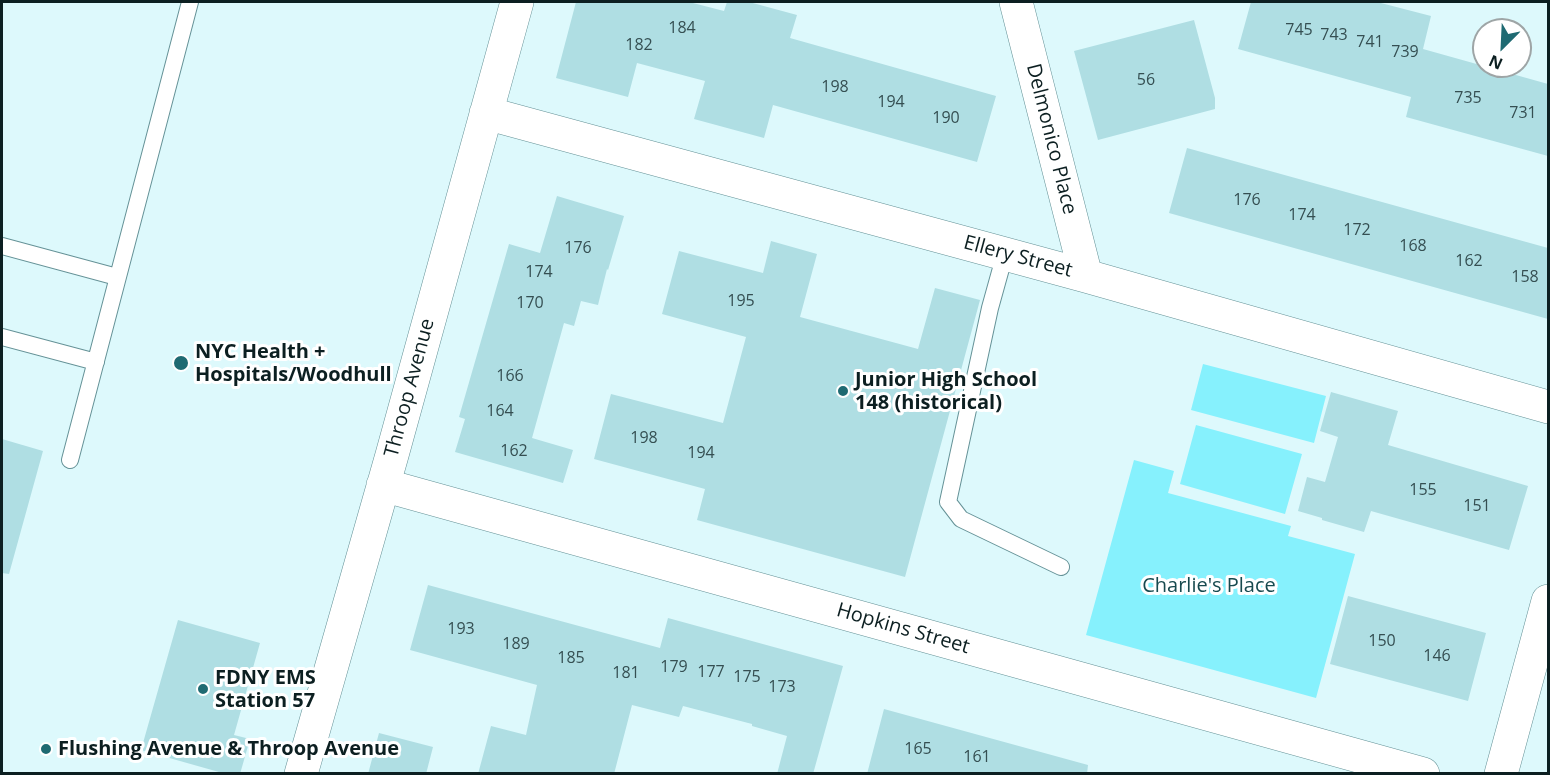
<!DOCTYPE html>
<style>
body{margin:0}
#map{position:relative;width:1550px;height:775px;overflow:hidden;background:#ddf9fc;font-family:"Open Sans",sans-serif}
canvas{display:block}
.frame{position:absolute;inset:0;border:3px solid #0c1f21;pointer-events:none}
.north{position:absolute;left:1472px;top:18px;width:60px;height:60px;box-sizing:border-box;background:#fff;border:2px solid #9ea5a6;border-radius:50%;rotate:204deg;font-size:16px;font-weight:700;line-height:24px;text-align:center;color:#0c1f21}
.north::after{content:'';display:block;margin:auto;width:21px;height:27px;background:#1f6a72;clip-path:polygon(50% 0,100% 100%,50% 72%,0 100%)}
</style>
<div id="map">
<canvas width="1550" height="775"></canvas>
<div class="frame"></div>
<div class="north">N</div>
</div>
<script>
const g = document.querySelector('canvas').getContext('2d');
g.lineJoin = 'round';
function fill(path, color) {
  g.fillStyle = color;
  g.fill(path, 'evenodd');
}
function shape(rows) {
  const path = new Path2D();
  for (const r of rows) {
    path.moveTo(r[0], r[1]);
    for (let i = 2; i < r.length; i += 2) path.lineTo(r[i], r[i + 1]);
  }
  return path;
}
function trace(path, color, width, dash) {
  g.strokeStyle = color;
  g.lineWidth = width;
  g.lineCap = dash ? 'butt' : 'round';
  g.setLineDash(dash || []);
  g.stroke(path);
}
function label(font, color, halo, rows, align = 'center') {
  g.font = font + ' "Open Sans",sans-serif';
  g.lineWidth = 6;
  g.setLineDash([]);
  g.textBaseline = 'middle';
  g.strokeStyle = halo;
  g.fillStyle = color;
  for (const [text, x, y, turn = 0] of rows) {
    g.save();
    g.translate(x, y);
    g.rotate((+turn || 0) * Math.PI / 180);
    g.textAlign = isNaN(turn) ? turn : align;
    if (halo) g.strokeText(text, 0, 0);
    g.fillText(text, 0, 0);
    g.restore();
  }
}
const green = shape([
 [1203,364,1326,396,1314,443,1191,410],
 [1196,425,1302,454,1285,514,1180,484],
 [1134,460,1174,471,1168,493,1291,526,1288,536,1355,554,1316,698,1086,635]
]);
const building = shape([
 [576,2,689,2,724,11,727,2,749,2,797,15,790,38,996,96,977,162,773,105,764,138,694,119,705,81,637,63,628,97,556,78],
 [1251,2,1377,2,1431,16,1423,49,1548,84,1548,156,1406,117,1411,97,1238,49],
 [1194,20,1215,98,1215,109,1098,140,1074,51],
 [1187,148,1548,248,1548,319,1169,213],
 [557,196,624,216,608,270,607,269,598,305,581,301,574,326,564,323,532,438,573,450,563,483,455,452,465,419,459,417,509,244,540,253],
 [771,241,817,254,800,317,918,349,935,288,980,300,905,577,697,520,705,489,594,459,611,394,723,423,746,337,662,314,679,251,763,273],
 [1331,392,1398,411,1388,445,1528,486,1509,550,1371,511,1364,532,1322,520,1322,518,1298,511,1307,477,1325,482,1338,437,1320,431],
 [2,439,43,451,9,574,2,573],
 [428,585,660,648,668,618,843,666,813,774,777,774,787,736,752,726,752,724,683,706,679,717,632,705,614,774,478,774,491,726,526,735,537,685,410,650],
 [1348,596,1486,633,1468,701,1330,664],
 [178,620,260,643,234,735,250,739,240,774,226,774,141,750],
 [884,709,1088,765,1087,774,867,774],
 [379,733,433,747,426,774,368,774]
]);
const service = shape([
 [2,246,117,277],
 [1005,254,990,308,948,502,961,519,1061,567],
 [2,337,96,362],
 [70,460,190,2]
]);
const minor = shape([
 [1016,2,1086,276],
 [486,113,1086,276,1548,407],
 [383,485,1423,774],
 [301,774,392,455,517,2],
 [1501,774,1548,601]
]);
const markers = [
 [181,363,8,"#1f6a72"],
 [843,391,6,"#1f6a72"],
 [203,689,6,"#1f6a72"],
 [46,749,6,"#1f6a72"]
];
const numberNames = [
 ["184",682,28],
 ["745",1299,30],
 ["743",1334,35],
 ["741",1370,42],
 ["182",639,45],
 ["739",1405,52],
 ["56",1146,80],
 ["198",835,87],
 ["735",1468,98],
 ["194",891,102],
 ["731",1523,113],
 ["190",946,118],
 ["176",1247,200],
 ["174",1302,215],
 ["172",1357,230],
 ["168",1413,246],
 ["176",578,248],
 ["162",1469,261],
 ["174",539,272],
 ["158",1525,277],
 ["195",741,301],
 ["170",530,303],
 ["166",510,376],
 ["164",500,411],
 ["198",644,438],
 ["162",514,451],
 ["194",701,453],
 ["155",1423,490],
 ["151",1477,506],
 ["193",461,629],
 ["150",1382,641],
 ["189",516,644],
 ["146",1437,656],
 ["185",571,658],
 ["179",674,667],
 ["177",711,672],
 ["181",626,673],
 ["175",747,677],
 ["173",782,687],
 ["165",918,749],
 ["161",977,757]
];
const streetNames = [
 ["Delmonico Place",1051,139,76],
 ["Ellery Street",1018,257,15],
 ["Throop Avenue",410,388,-75],
 ["Hopkins Street",903,629,16]
];
const poiNames = [
 ["NYC Health +",195,352],
 ["Hospitals/Woodhull",195,375],
 ["Junior High School",855,380],
 ["148 (historical)",855,403],
 ["FDNY EMS",215,678],
 ["Station 57",215,701],
 ["Flushing Avenue & Throop Avenue",58,749]
];
const parkNames = [
 ["Charlie's Place",1209,586]
];
fill(green, '#86f1fd');
fill(building, '#afdee3');
trace(service, '#659297', 18);
trace(minor, '#659297', 34);
trace(service, '#fff', 16);
trace(minor, '#fff', 33);
for (const [x, y, r, color] of markers) {
  const dot = new Path2D();
  dot.arc(x, y, r, 0, 2 * Math.PI);
  g.fillStyle = color;
  g.fill(dot);
  trace(dot, '#fff', 2);
}
label('16px', '#354f52', null, numberNames);
label('20px', '#0c1f21', '#fff', streetNames);
label('bold 20px', '#0c1f21', '#fff', poiNames, 'left');
label('20px', '#174a4f', '#fff', parkNames);
</script>
